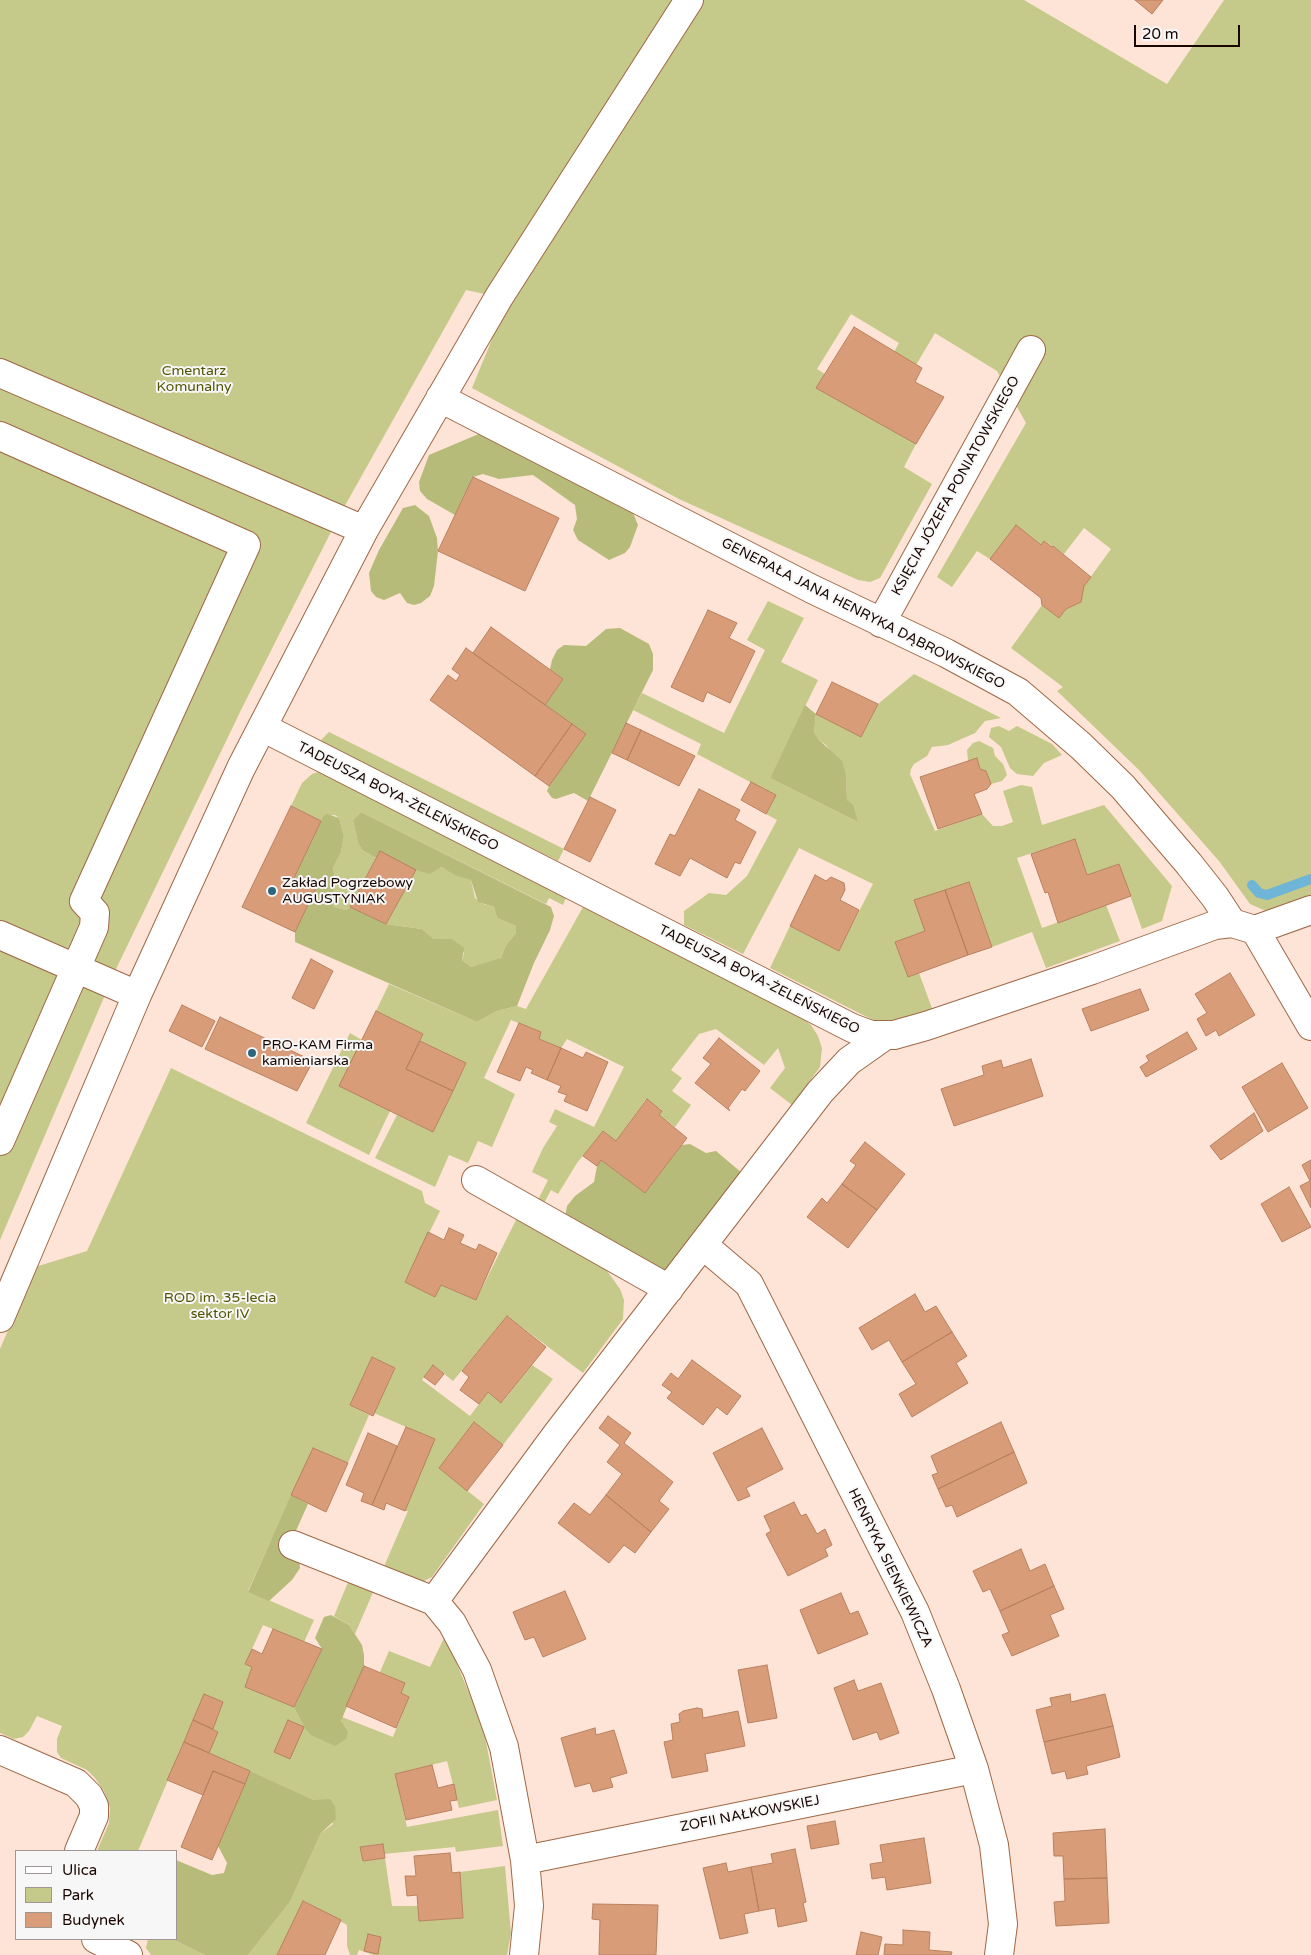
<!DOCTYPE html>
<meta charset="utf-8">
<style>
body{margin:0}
#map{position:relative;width:1311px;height:1955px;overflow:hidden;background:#fee4d6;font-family:"Varela Round",sans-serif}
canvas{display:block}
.legend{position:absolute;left:15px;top:1850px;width:162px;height:90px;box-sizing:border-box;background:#f7f7f7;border:1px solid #9f9794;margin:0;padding:6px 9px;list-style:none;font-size:15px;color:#1a0600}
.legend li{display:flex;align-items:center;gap:10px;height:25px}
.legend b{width:25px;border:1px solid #9f9794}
.scale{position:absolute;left:1134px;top:25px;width:106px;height:22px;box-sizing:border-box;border:2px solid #1a0600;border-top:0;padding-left:6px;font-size:15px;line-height:18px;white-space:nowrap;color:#1a0600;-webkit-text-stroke:4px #f7f7f7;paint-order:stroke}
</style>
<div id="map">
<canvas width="1311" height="1955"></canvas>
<ul class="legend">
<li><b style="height:6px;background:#fff"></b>Ulica</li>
<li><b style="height:14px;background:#c5c989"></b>Park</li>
<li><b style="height:14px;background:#d89c79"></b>Budynek</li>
</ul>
<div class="scale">20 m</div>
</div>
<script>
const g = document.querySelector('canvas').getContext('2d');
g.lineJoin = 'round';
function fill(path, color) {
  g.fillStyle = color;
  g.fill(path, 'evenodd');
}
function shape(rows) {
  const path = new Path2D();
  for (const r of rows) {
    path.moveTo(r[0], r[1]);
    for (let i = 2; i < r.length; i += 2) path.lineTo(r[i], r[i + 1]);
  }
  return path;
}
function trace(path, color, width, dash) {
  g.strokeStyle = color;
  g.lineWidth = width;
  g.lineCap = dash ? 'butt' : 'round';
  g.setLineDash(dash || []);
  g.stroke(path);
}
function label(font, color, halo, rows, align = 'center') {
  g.font = font + ' "Varela Round",sans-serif';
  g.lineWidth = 4;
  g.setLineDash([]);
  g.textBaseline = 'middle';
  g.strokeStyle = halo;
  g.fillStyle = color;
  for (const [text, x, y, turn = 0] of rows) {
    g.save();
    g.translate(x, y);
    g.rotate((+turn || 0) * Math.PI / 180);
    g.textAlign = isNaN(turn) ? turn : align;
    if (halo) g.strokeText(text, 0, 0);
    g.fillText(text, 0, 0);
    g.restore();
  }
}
const green = shape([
 [0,0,1024,0,1167,84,1224,0,1311,0,1311,896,1266,911,1250,904,1219,861,1139,770,1057,691,1063,687,1011,648,1042,605,1059,618,1066,609,1081,602,1084,586,1111,549,1084,528,1064,554,1045,541,1041,545,1016,526,990,559,977,551,952,587,937,577,1026,423,997,371,935,333,916,365,894,352,899,343,851,314,817,369,825,374,817,388,916,444,904,467,932,484,880,578,870,582,858,580,679,499,472,388,525,259,499,297,466,290,338,518,242,708,117,967,0,1240],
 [768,601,804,618,781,662,818,680,770,778,858,822,847,800,846,775,826,745,819,740,814,732,816,714,861,737,878,704,914,674,1001,718,985,721,975,733,948,745,932,747,927,756,914,764,911,769,910,774,935,831,982,814,993,826,1002,826,1013,822,1003,791,1021,785,1032,787,1042,825,1104,805,1172,886,1162,921,1142,929,1119,864,1087,875,1075,839,1017,858,1042,928,1106,905,1120,941,1046,968,1032,932,992,947,969,882,945,890,925,931,895,942,908,977,919,973,933,1011,890,1024,877,1022,770,968,790,926,839,951,873,884,799,848,743,954,684,925,684,911,709,893,726,895,747,876,777,820,766,814,775,795,697,754,701,744,633,710,642,693,724,733,765,650,747,640],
 [999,726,1009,731,1017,726,1052,744,1062,755,1044,763,1033,776,1017,774,1010,768,1001,747,989,737,991,728],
 [329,732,564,849,558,861,319,742],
 [979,741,993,748,995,756,1003,764,1007,775,1002,781,991,784,986,771,980,769,977,758,968,761,967,750,973,743],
 [318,772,325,774,566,898,563,905,549,898,546,904,361,812,353,820,358,843,362,850,376,858,350,907,346,910,334,907,331,898,336,884,333,868,341,852,344,836,339,818,335,815,323,816,321,821,291,806,302,783,312,774],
 [440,867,471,880,475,898,483,904,494,907,497,918,516,926,516,933,506,945,501,958,497,961,471,967,462,960,464,953,452,939,434,939,422,929,386,924,416,870,434,871],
 [583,907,801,1017,811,1025,818,1036,822,1048,820,1067,792,1105,770,1088,785,1068,778,1048,764,1065,716,1029,699,1034,671,1070,682,1078,672,1091,691,1105,675,1127,659,1115,662,1110,646,1099,616,1141,603,1131,577,1163,558,1194,551,1190,543,1205,537,1202,548,1180,532,1172,543,1148,557,1126,549,1122,555,1109,594,1127,624,1067,567,1039,561,1048,539,1039,541,1032,511,1020,484,1078,515,1094,492,1147,478,1141,468,1163,449,1155,435,1187,375,1158,397,1115,433,1132,466,1064,420,1041,423,1034,376,1011,389,984,477,1022,497,1011,517,1006,526,1009],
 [350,1033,362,1040,390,1111,369,1155,306,1123],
 [171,1068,422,1191,425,1203,440,1211,405,1281,435,1297,441,1285,476,1300,517,1218,605,1268,620,1289,624,1300,623,1319,583,1373,507,1316,453,1381,433,1365,422,1380,470,1416,488,1392,502,1403,532,1365,553,1379,503,1445,474,1422,439,1468,484,1504,432,1577,418,1584,382,1571,408,1511,405,1511,434,1439,374,1413,395,1368,372,1357,350,1405,369,1415,348,1463,313,1448,248,1591,314,1620,304,1642,263,1625,245,1664,252,1667,245,1687,294,1707,304,1727,341,1722,342,1717,393,1737,409,1697,401,1693,404,1683,380,1672,389,1651,430,1667,445,1636,483,1726,497,1800,459,1808,447,1761,395,1774,407,1827,498,1810,503,1846,456,1852,455,1847,384,1854,382,1844,360,1847,363,1861,385,1858,392,1906,418,1906,420,1921,463,1918,460,1872,505,1866,511,1933,507,1955,373,1955,359,1950,357,1955,350,1955,347,1946,347,1925,304,1901,277,1955,248,1955,290,1902,321,1833,333,1824,321,1801,314,1800,209,1753,218,1732,213,1729,223,1702,204,1695,138,1851,97,1851,109,1823,110,1808,104,1791,95,1778,87,1770,61,1758,57,1752,57,1739,62,1726,37,1716,29,1731,23,1737,14,1739,0,1733,0,1349,35,1267,87,1251],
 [349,1580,374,1590,355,1634,349,1625,334,1616],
 [148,1939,172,1939,205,1955,151,1955,146,1948]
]);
const forest = shape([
 [481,433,623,504,633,513,638,525,630,547,625,553,609,560,578,540,573,530,577,519,575,505,533,475,499,479,483,474,473,477,455,515,427,499,420,491,419,482,429,455],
 [415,505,429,516,437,538,438,551,434,586,430,596,421,603,414,605,407,603,400,593,384,600,376,597,371,591,369,573,379,550,403,508],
 [620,628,649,644,653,654,653,670,588,801,574,793,556,799,552,798,547,791,549,786,585,734,545,705,563,679,550,669,552,660,557,650,564,645,586,646,606,629],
 [805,705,816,714,814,732,819,740,842,761,846,775,847,800,853,805,858,822,770,778],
 [361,812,551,907,554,916,550,930,534,963,517,1006,497,1011,477,1022,295,942,295,932,316,888,294,878,323,816,327,814,339,818,344,836,341,852,333,868,336,885,331,898,334,907,346,910,350,907,386,924,422,929,434,939,452,939,464,948,462,960,471,967,501,958,506,945,516,933,516,926,497,918,494,907,478,902,471,880,457,876,441,867,430,874,416,870,380,852,376,858,362,850,358,843,353,820],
 [690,1144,706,1153,716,1151,742,1173,664,1272,565,1217,567,1206,575,1196,594,1182,597,1166,601,1160,645,1193,682,1145],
 [291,1495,308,1504,290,1544,299,1559,300,1568,292,1580,269,1601,248,1592],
 [331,1615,349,1625,362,1645,364,1655,364,1666,341,1721,348,1732,346,1739,335,1746,311,1735,304,1727,294,1707,322,1649,315,1638,324,1617],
 [250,1771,314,1800,330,1799,335,1806,336,1819,321,1833,290,1902,248,1955,205,1955,172,1939,176,1939,176,1860,212,1875,224,1873,227,1863,218,1846]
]);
const stream = shape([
 [1252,885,1259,893,1267,895,1311,879]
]);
const building = shape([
 [1135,0,1163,0,1152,14,1135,0],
 [854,327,922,368,915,382,944,397,916,444,816,388,854,327],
 [473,477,559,518,525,591,438,551,473,477],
 [1016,525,1041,545,1044,541,1052,547,1053,546,1091,577,1084,586,1081,602,1066,609,1059,618,1042,605,1041,598,990,559,1016,525],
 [708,610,737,623,729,638,755,651,730,703,707,692,703,702,671,687,708,610],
 [491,627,563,679,545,705,473,653,491,627],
 [466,648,572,724,535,776,430,700,448,675,456,681,460,675,452,669,466,648],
 [832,682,878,704,861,737,816,714,832,682],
 [626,723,641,730,627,760,612,753,626,723],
 [572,724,586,734,549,786,535,776,572,724],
 [641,730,695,756,679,786,627,760,641,730],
 [977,758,980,769,986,771,991,784,987,789,974,794,982,814,938,829,920,777,977,758],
 [751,782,776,795,766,814,741,800,751,782],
 [699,789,740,810,735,820,756,832,740,864,735,862,727,878,690,858,680,876,655,864,670,834,675,836,699,789],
 [590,797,616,810,590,862,564,849,590,797],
 [291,806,321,821,294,878,316,888,295,932,242,907,291,806],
 [1075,839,1087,875,1119,864,1131,896,1058,923,1048,892,1045,893,1031,854,1075,839],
 [380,851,416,870,386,924,350,907,380,851],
 [815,875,826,881,831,877,844,883,845,890,840,900,859,910,839,951,790,926,815,875],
 [969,882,992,947,968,955,945,890,969,882],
 [945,890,968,955,908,977,895,942,925,931,914,900,945,890],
 [311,959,333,971,314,1009,292,998,311,959],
 [1230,973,1255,1015,1219,1036,1216,1030,1206,1036,1197,1019,1207,1013,1195,994,1230,973],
 [1140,989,1149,1010,1091,1031,1082,1009,1140,989],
 [182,1005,215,1021,202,1047,169,1031,182,1005],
 [376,1011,423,1034,406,1069,453,1091,433,1132,339,1086,376,1011],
 [220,1017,313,1061,297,1091,205,1049,220,1017],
 [519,1023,541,1032,539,1039,561,1048,547,1080,531,1073,533,1070,526,1067,520,1081,497,1072,519,1023],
 [1187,1032,1197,1049,1146,1077,1140,1067,1149,1061,1146,1056,1187,1032],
 [719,1038,760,1071,745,1091,742,1089,728,1108,730,1111,695,1083,711,1064,703,1058,719,1038],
 [420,1041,466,1063,453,1091,406,1069,420,1041],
 [561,1048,583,1058,586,1052,608,1062,587,1111,564,1101,567,1095,558,1092,561,1086,547,1080,561,1048],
 [1031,1059,1043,1096,954,1126,941,1089,984,1075,982,1066,1001,1060,1003,1068,1031,1059],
 [1282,1063,1308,1108,1268,1132,1242,1087,1282,1063],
 [647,1099,662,1111,659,1115,687,1138,645,1193,601,1160,597,1166,583,1156,603,1131,616,1141,647,1099],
 [1254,1113,1263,1131,1221,1160,1210,1146,1254,1113],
 [865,1142,905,1174,877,1210,842,1184,856,1165,850,1161,865,1142],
 [1311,1160,1311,1208,1300,1186,1310,1181,1302,1165,1311,1160],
 [842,1184,877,1210,848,1248,807,1217,822,1198,827,1203,842,1184],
 [1289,1187,1311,1227,1282,1242,1261,1204,1289,1187],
 [449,1228,464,1235,460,1243,476,1250,479,1244,497,1253,476,1300,441,1285,435,1297,405,1282,428,1232,444,1240,449,1228],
 [915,1294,925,1312,936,1306,952,1332,902,1362,889,1340,872,1350,859,1328,915,1294],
 [507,1316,546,1347,501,1403,488,1392,479,1404,460,1390,469,1377,462,1371,507,1316],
 [952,1332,967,1356,956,1363,968,1383,912,1417,899,1394,916,1384,902,1362,952,1332],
 [372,1357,395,1368,373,1416,350,1405,372,1357],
 [692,1360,741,1396,727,1415,717,1407,703,1425,667,1398,672,1392,662,1385,671,1373,678,1379,692,1360],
 [433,1365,444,1374,435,1385,424,1377,433,1365],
 [608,1416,631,1433,624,1443,673,1482,659,1501,669,1509,651,1532,606,1495,622,1474,607,1462,620,1445,599,1428,608,1416],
 [474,1422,503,1445,467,1491,439,1468,474,1422],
 [1001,1422,1014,1452,938,1489,932,1475,938,1473,931,1456,1001,1422],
 [406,1427,435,1439,405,1511,386,1503,384,1510,372,1505,406,1427],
 [762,1428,783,1469,746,1488,750,1496,738,1501,713,1453,762,1428],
 [368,1433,397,1446,372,1505,361,1501,364,1493,346,1485,368,1433],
 [313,1448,348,1463,326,1512,291,1495,313,1448],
 [1014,1452,1027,1483,957,1517,952,1505,946,1507,938,1489,1014,1452],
 [606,1495,651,1532,635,1553,624,1545,609,1563,558,1523,574,1503,590,1515,606,1495],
 [794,1502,801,1516,806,1514,817,1534,825,1529,832,1545,825,1549,828,1556,788,1576,766,1534,771,1531,764,1516,794,1502],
 [1021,1549,1030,1571,1045,1564,1054,1586,1000,1611,990,1589,983,1592,973,1571,1021,1549],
 [1054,1586,1064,1609,1050,1615,1059,1636,1012,1656,1002,1635,1009,1632,1000,1611,1054,1586],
 [565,1591,586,1639,543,1657,534,1637,525,1640,513,1612,565,1591],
 [841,1593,850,1614,858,1611,868,1634,818,1654,800,1610,841,1593],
 [273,1629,322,1649,294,1707,245,1687,252,1667,245,1664,252,1649,262,1654,273,1629],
 [767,1665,777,1718,748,1723,738,1670,767,1665],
 [364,1666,405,1683,401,1693,409,1697,396,1728,346,1706,364,1666],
 [854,1680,858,1691,881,1683,899,1733,880,1740,877,1732,853,1740,834,1688,854,1680],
 [204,1694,223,1702,213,1729,193,1720,204,1694],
 [1070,1694,1071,1702,1105,1694,1113,1726,1044,1742,1036,1710,1052,1706,1050,1698,1070,1694],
 [697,1708,702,1709,703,1718,738,1711,745,1746,705,1754,708,1771,672,1778,664,1742,673,1740,671,1724,680,1722,679,1714,683,1711,697,1708],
 [193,1720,218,1732,209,1753,184,1742,193,1720],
 [288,1720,304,1727,290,1759,274,1752,288,1720],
 [1113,1726,1120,1757,1086,1766,1088,1774,1067,1779,1065,1771,1052,1774,1044,1742,1113,1726],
 [595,1728,596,1735,614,1730,627,1773,610,1778,613,1787,593,1792,590,1783,575,1787,561,1738,595,1728],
 [184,1742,250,1771,245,1784,213,1771,203,1795,167,1780,184,1742],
 [432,1765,438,1788,454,1784,457,1800,450,1801,452,1810,406,1820,395,1774,432,1765],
 [213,1771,245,1784,212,1860,181,1847,213,1771],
 [835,1821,839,1844,811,1849,807,1826,835,1821],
 [1105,1829,1107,1878,1064,1879,1063,1856,1054,1856,1053,1833,1105,1829],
 [924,1838,931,1883,887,1890,885,1877,872,1879,870,1864,883,1862,880,1845,924,1838],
 [383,1844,385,1858,363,1861,360,1847,383,1844],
 [795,1849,806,1902,803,1903,807,1921,778,1927,775,1908,759,1911,751,1867,773,1863,771,1854,795,1849],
 [450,1853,452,1873,460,1872,463,1918,419,1921,417,1895,407,1896,405,1876,416,1876,414,1856,450,1853],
 [726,1863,728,1872,751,1867,759,1911,744,1914,748,1933,720,1939,703,1868,726,1863],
 [1107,1878,1109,1923,1056,1926,1054,1902,1065,1901,1064,1879,1107,1878],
 [303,1901,341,1920,325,1955,277,1955,303,1901],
 [593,1904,658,1905,656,1955,599,1955,600,1920,592,1919,593,1904],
 [903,1930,930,1932,929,1950,952,1952,951,1955,884,1955,885,1944,903,1945,903,1930],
 [861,1932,882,1937,878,1955,856,1955,861,1932],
 [368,1934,381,1937,378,1954,364,1951,368,1934]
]);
const minor = shape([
 [0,373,364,530],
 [440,398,812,589,946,653,1018,692,1081,746,1123,787,1189,864,1215,897,1232,923,1255,930,1311,1026],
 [0,436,246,545,84,901,95,913,94,927,0,1141],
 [881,623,1031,350],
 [262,727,852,1028,871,1035,894,1035,926,1026,1092,970,1215,925,1232,923,1255,930,1311,910],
 [0,935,137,995],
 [476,1180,669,1289],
 [703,1245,749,1284,915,1612,946,1689,974,1769,994,1845,1003,1924,999,1955],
 [0,1318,137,995,241,768,364,530,499,297,689,0],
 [293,1545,434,1601],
 [0,1750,76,1783,89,1796,94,1806,94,1816,79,1851],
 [525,1860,974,1769],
 [96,1939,128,1955],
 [524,1955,529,1906,525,1860,504,1747,477,1670,452,1623,434,1601,557,1434,820,1092,849,1061,883,1037]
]);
const markers = [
 [272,891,5,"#2d657f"],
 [252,1053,5,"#2d657f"]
];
const parkNames = [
 ["Cmentarz",194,371],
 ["Komunalny",194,387],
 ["ROD im. 35-lecia",220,1298],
 ["sektor IV",220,1314]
];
const streetNames = [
 ["KSIĘCIA JÓZEFA PONIATOWSKIEGO",956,486,-61],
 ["GENERAŁA JANA HENRYKA DĄBROWSKIEGO",863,614,27],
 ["TADEUSZA BOYA-ŻELEŃSKIEGO",398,797,27],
 ["TADEUSZA BOYA-ŻELEŃSKIEGO",759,980,27],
 ["HENRYKA SIENKIEWICZA",890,1568,64],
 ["ZOFII NAŁKOWSKIEJ",750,1814,-11]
];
const poiNames = [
 ["Zakład Pogrzebowy",282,883],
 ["AUGUSTYNIAK",282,899],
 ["PRO-KAM Firma",262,1045],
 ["kamieniarska",262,1061]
];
fill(green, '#c5c989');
fill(forest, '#b7bb7a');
trace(stream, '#6fb5d8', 10);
fill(building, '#d89c79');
trace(building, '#b9805f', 1);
trace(minor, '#9f6847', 30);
trace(minor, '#fff', 28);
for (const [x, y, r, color] of markers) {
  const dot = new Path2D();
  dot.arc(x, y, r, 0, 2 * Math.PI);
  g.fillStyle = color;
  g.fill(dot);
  trace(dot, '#f7f7f7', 2);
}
label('14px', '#535504', '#f7f7f7', parkNames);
label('14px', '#1a0600', '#f7f7f7', streetNames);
label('14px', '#1a0600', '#f7f7f7', poiNames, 'left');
</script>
